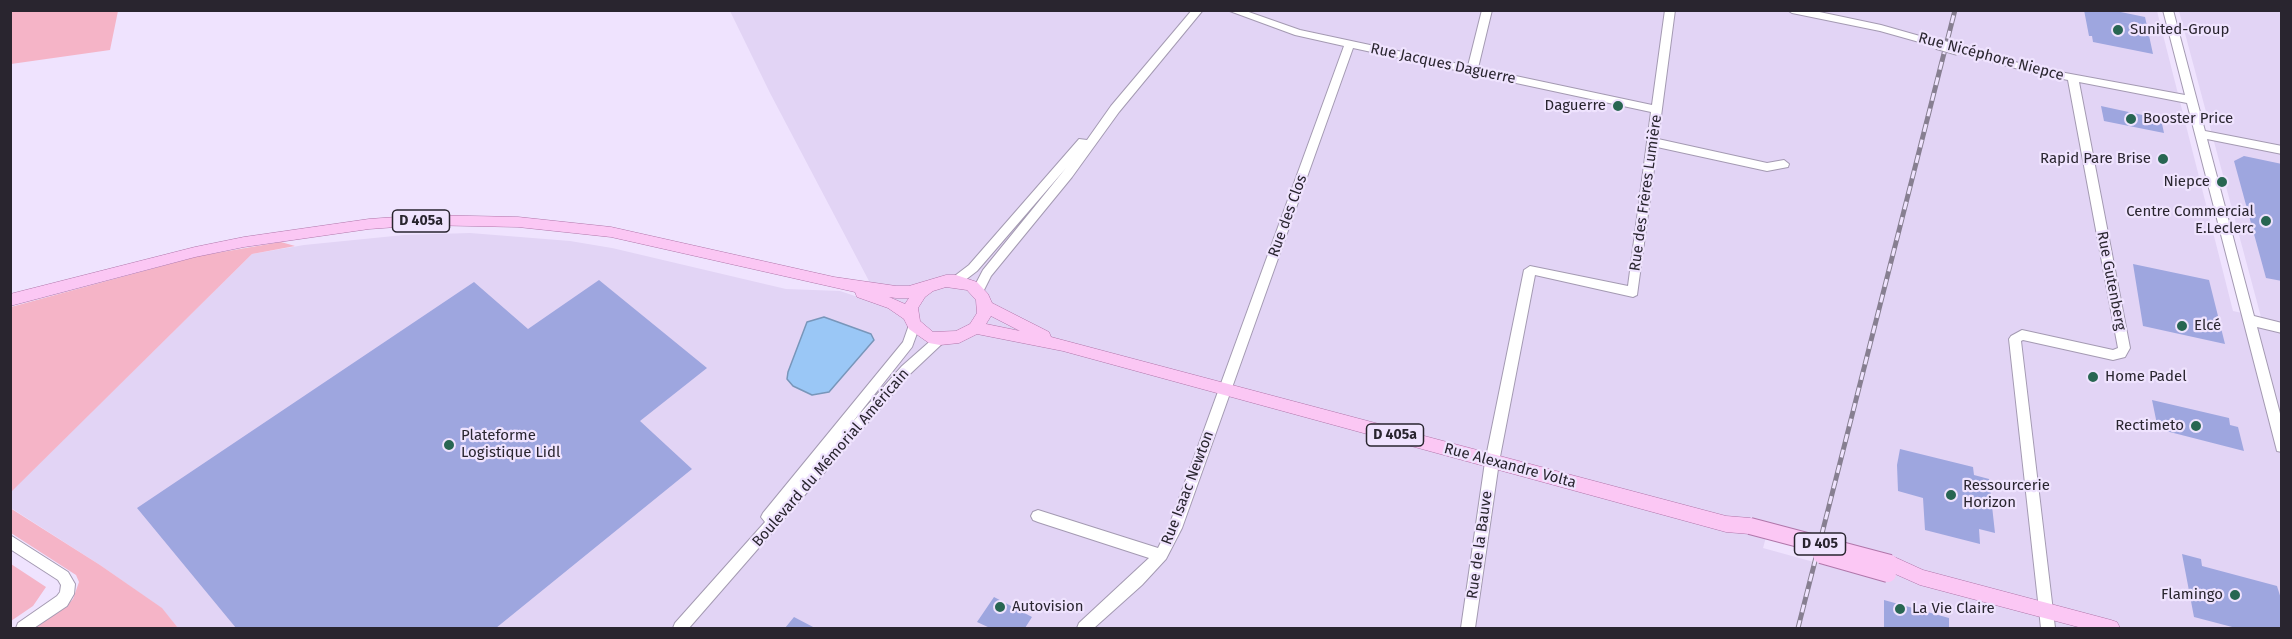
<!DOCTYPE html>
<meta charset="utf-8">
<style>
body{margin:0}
#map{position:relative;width:2292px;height:639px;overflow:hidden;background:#efe3fe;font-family:"Fira Sans",sans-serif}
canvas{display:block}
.frame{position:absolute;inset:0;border:12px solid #29252f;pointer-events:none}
</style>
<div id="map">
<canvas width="2292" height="639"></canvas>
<div class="frame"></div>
</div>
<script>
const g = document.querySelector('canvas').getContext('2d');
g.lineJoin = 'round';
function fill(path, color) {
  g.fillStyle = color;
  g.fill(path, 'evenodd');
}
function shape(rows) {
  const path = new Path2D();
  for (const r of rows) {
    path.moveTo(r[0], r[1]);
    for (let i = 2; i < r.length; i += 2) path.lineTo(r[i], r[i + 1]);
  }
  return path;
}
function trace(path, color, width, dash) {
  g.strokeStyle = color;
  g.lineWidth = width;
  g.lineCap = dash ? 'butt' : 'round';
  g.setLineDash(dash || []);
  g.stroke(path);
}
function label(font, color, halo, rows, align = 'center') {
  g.font = font + ' "Fira Sans",sans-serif';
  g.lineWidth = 4.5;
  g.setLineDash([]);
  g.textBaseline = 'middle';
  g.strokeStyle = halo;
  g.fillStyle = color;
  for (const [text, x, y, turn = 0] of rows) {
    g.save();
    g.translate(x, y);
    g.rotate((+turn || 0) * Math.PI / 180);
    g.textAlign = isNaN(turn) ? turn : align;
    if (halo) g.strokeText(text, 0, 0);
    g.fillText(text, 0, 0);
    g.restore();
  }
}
const built = shape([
 [730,11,2157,11,2233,311,2261,317,2179,11,2281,11,2281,628,178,628,161,608,100,565,11,508,10,492,252,254,304,245,404,235,470,233,570,241,612,248,786,289,840,291,858,297,869,281,770,93],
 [1769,526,1871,558,1868,577,1763,548]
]);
const green = shape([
 [12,11,12,10,118,11,110,50,11,64,10,11],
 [281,242,295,246,252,254,11,492,11,307,199,256],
 [10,508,100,565,162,608,178,628,33,628,66,607,73,599,79,582,76,575,11,533],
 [11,564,46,587,33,606,11,621]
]);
const water = shape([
 [824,317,871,334,874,340,829,392,812,395,793,386,787,379,788,372,807,322,824,317]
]);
const building = shape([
 [2084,10,2111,10,2145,17,2153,54,2093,42,2092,36,2089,36],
 [2101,106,2161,119,2164,133,2104,121],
 [2244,156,2282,164,2282,281,2266,278,2234,161],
 [2133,264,2209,280,2225,344,2143,326],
 [599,280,707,368,640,421,692,469,496,628,236,628,137,508,474,282,528,329],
 [2152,400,2229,418,2230,425,2238,427,2244,451,2158,429],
 [1900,449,1973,467,1974,475,1989,479,1995,533,1979,529,1980,544,1925,530,1923,498,1898,491,1897,465],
 [2182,554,2201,559,2202,566,2277,586,2282,602,2282,628,2236,628,2194,617],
 [994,597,1032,617,1025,628,990,628,977,622],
 [1884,600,1949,618,1949,628,1884,628],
 [794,617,815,628,785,628]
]);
const minor = shape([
 [1192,10,1203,10,1119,112,1072,177,991,276,982,294,978,296,972,291,983,270,1066,168,977,271,960,284,952,284,950,281,952,278,969,265,1079,139,1087,140,1111,106,1192,10],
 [1227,10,1243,10,1300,30,1468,66,1482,10,1492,10,1478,68,1652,105,1665,10,1675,10,1658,139,1767,163,1784,160,1789,164,1788,167,1767,171,1657,147,1637,295,1633,297,1535,275,1499,462,1475,628,1461,628,1485,462,1524,270,1530,266,1628,286,1651,112,1353,48,1182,528,1166,559,1142,585,1094,628,1077,628,1079,623,1149,558,1038,522,1033,520,1031,516,1033,512,1038,510,1158,548,1169,526,1344,46,1295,35,1227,10],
 [1787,10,1810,10,1881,25,1941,42,1942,44,1937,47,1880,31,1792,13,1787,10],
 [2163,10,2173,10,2205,131,2282,146,2282,154,2207,139,2254,316,2282,323,2282,333,2257,327,2282,421,2282,452,2277,451,2276,447,2187,103,2079,82,2130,348,2125,357,2113,360,2023,340,2021,341,2055,628,2041,628,2009,339,2011,336,2022,330,2113,350,2118,348,2068,80,2038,74,1954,52,1953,50,1958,47,2038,68,2185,95,2163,10],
 [914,320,918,322,920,325,912,347,851,424,902,366,936,336,944,336,946,339,944,342,910,374,689,628,673,628,675,623,765,522,761,517,763,513,903,342,910,322,914,320],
 [10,535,68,572,75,584,74,594,67,606,34,628,16,628,18,623,57,596,60,592,61,585,58,580,10,549,10,535]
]);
const major = shape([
 [424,215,518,217,611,227,834,277,896,286,909,286,946,275,956,275,977,282,988,294,992,303,1049,332,1051,337,1726,516,1750,518,1756,521,1758,526,1756,531,1750,534,1726,532,1063,351,977,334,959,343,940,345,929,343,909,329,904,319,888,308,857,297,855,292,611,237,518,227,424,225,369,229,244,247,195,257,10,306,10,294,195,247,244,237,369,219,424,215],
 [946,287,967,290,976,300,977,313,970,324,956,331,933,332,920,321,918,308,925,297,933,291,946,287],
 [889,297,896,298,909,298,905,304,889,297],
 [991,316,1020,331,986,324,991,316],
 [1890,555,1923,570,2111,620,2117,622,2120,628,2082,628,1920,585,1884,569,1881,563,1884,557,1890,555]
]);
const rail = shape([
 [1798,628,1955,10]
]);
const minorBridge = shape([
 [1937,44,1958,50]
]);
const majorBridge = shape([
 [1750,526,1890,563],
 [1821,555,1888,574]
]);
const markers = [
 [2118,30,6,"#286652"],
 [1618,106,6,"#286652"],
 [2131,119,6,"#286652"],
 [2163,159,6,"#286652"],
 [2222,182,6,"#286652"],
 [2266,221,6,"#286652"],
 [2182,326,6,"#286652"],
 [2093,377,6,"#286652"],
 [2196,426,6,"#286652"],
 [449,445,6,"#286652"],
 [1951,495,6,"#286652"],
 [2235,595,6,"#286652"],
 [1000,607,6,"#286652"],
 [1900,609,6,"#286652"]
];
const shields = [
 [421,221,57],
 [1395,435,57],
 [1820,544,51]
];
const shieldNames = [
 ["D 405a",421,221],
 ["D 405a",1395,435],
 ["D 405",1820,544]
];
const poiNames = [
 ["Sunited-Group",2130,30],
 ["Daguerre",1606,106,"right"],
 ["Booster Price",2143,119],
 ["Rapid Pare Brise",2151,159,"right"],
 ["Niepce",2210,182,"right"],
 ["Centre Commercial",2254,212,"right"],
 ["E.Leclerc",2254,229,"right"],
 ["Elcé",2194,326],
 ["Home Padel",2105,377],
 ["Rectimeto",2184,426,"right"],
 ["Plateforme",461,436],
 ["Logistique Lidl",461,453],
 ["Ressourcerie",1963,486],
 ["Horizon",1963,503],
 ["Flamingo",2223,595,"right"],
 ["Autovision",1012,607],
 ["La Vie Claire",1912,609]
];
const streetNames = [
 ["Rue Nicéphore Niepce",1991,57,15],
 ["Rue Jacques Daguerre",1443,64,12],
 ["Rue des Frères Lumière",1646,193,-82],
 ["Rue des Clos",1288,216,-70],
 ["Rue Gutenberg",2111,281,79],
 ["Boulevard du Mémorial Américain",831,458,-49],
 ["Rue Alexandre Volta",1510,466,15],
 ["Rue Isaac Newton",1188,488,-69],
 ["Rue de la Bauve",1480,545,-82]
];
fill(built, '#e2d4f5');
fill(green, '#f5b4c7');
fill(water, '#9ac7f6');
trace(water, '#7896ba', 1.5);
fill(building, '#9ea6df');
trace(minor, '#a49ab2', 2);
trace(major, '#b076aa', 1);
fill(minor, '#fff');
fill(major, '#fbc7f4');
trace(rail, '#877f91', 5);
trace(rail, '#efe3fe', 3, [8]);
trace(minorBridge, '#a49ab2', 12, []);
trace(majorBridge, '#b076aa', 18, []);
trace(minorBridge, '#fff', 10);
trace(majorBridge, '#fbc7f4', 16);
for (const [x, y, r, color] of markers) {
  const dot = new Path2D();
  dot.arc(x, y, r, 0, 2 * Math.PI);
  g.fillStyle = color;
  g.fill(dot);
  trace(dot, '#efe3fe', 2);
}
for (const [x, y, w] of shields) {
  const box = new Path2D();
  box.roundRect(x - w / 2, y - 11, w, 22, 4.5);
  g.fillStyle = '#efe3fe';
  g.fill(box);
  trace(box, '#29252f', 1.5);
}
label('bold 14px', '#29252f', null, shieldNames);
label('15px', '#29252f', '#efe3fe', poiNames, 'left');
label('15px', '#29252f', '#efe3fe', streetNames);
</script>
